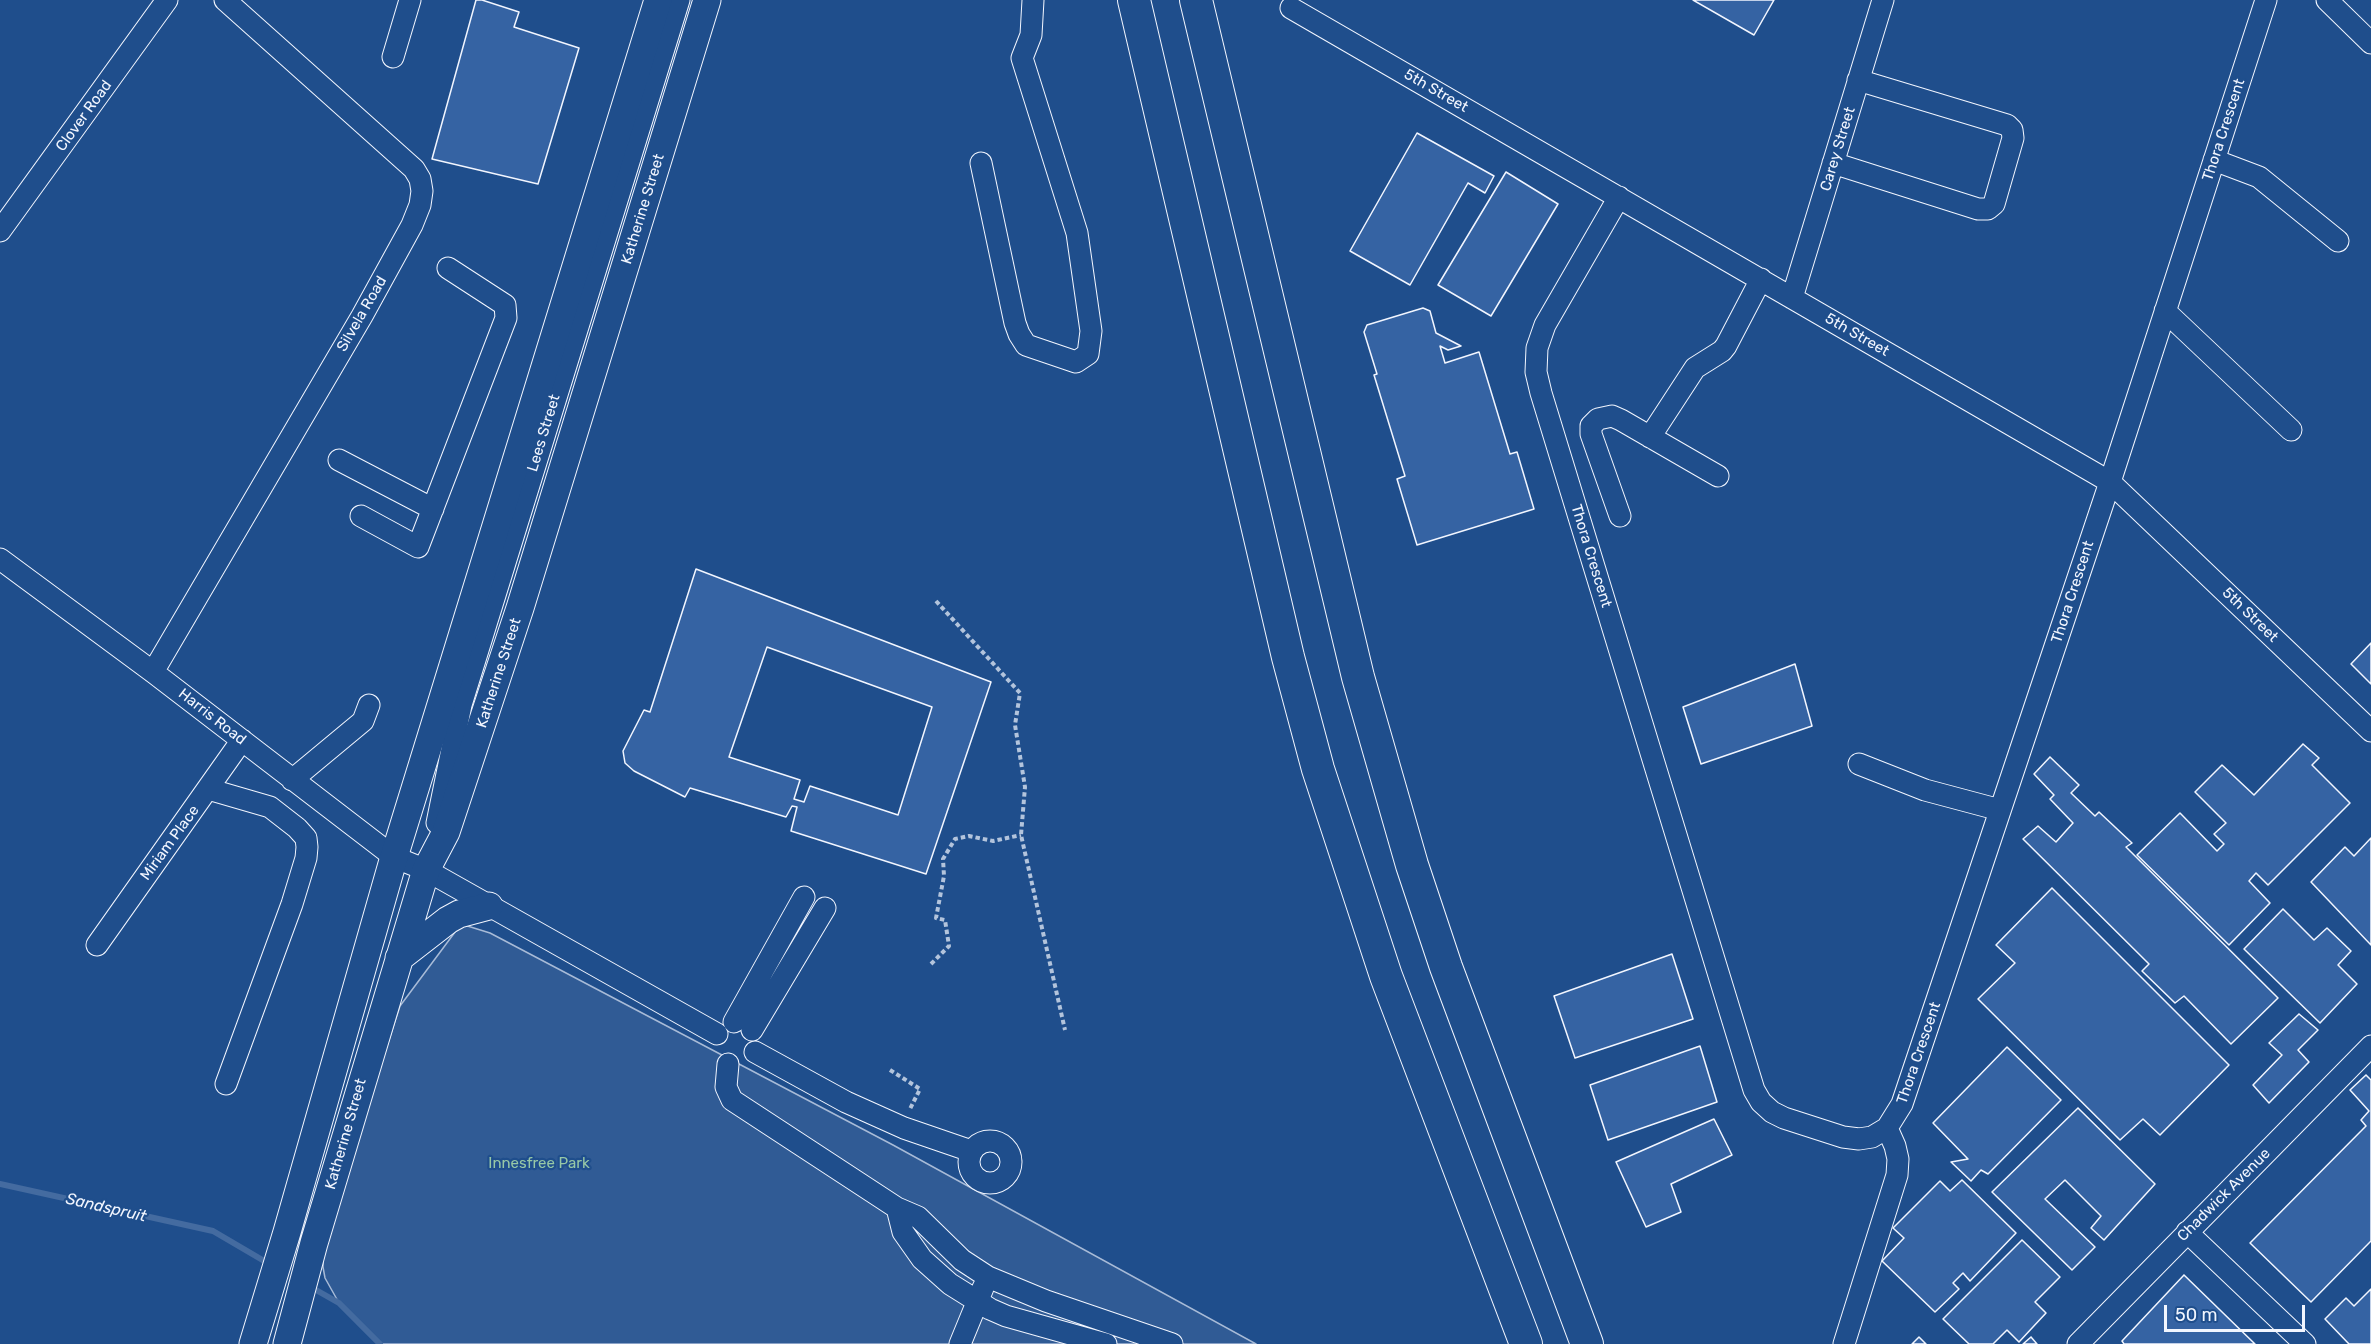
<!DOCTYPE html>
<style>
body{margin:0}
#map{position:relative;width:2371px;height:1344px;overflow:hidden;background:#1f4e8c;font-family:Rubik,sans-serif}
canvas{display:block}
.scale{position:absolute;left:2164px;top:1305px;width:141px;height:27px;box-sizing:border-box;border:3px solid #f2f6ff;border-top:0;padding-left:8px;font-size:18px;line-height:21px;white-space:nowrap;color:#f2f6ff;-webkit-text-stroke:4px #1f4e8c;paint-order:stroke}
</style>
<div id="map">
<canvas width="2371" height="1344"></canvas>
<div class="scale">50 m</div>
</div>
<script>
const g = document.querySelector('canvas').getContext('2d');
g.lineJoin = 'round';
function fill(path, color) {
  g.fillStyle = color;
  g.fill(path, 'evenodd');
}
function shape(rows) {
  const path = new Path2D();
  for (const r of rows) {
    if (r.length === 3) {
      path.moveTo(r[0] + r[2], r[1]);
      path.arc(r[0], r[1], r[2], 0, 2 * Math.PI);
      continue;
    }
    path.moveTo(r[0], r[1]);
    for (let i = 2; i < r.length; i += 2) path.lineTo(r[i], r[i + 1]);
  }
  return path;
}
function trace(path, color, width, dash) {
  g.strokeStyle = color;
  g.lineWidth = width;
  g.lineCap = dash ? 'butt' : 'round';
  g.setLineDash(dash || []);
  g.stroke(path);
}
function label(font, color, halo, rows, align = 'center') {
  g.font = font + ' Rubik,sans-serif';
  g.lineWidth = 4.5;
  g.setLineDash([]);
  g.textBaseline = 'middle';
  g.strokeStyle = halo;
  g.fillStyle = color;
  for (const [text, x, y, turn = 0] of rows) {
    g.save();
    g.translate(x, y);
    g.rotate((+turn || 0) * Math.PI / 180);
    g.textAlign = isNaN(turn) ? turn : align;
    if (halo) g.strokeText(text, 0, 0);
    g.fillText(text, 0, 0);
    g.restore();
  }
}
const built = shape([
 [461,924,490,933,893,1145,1256,1344,380,1344,339,1303,325,1278,323,1267,324,1240,400,1006,461,924]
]);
const stream = shape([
 [0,1184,213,1231,271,1265],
 [309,1286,339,1303,380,1344]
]);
const building = shape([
 [476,0,482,0,519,12,514,27,579,48,538,184,432,159,476,0],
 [1693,0,1774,0,1754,35,1693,0],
 [1417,133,1494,176,1485,193,1468,183,1410,285,1350,251,1417,133],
 [1506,172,1558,204,1491,316,1438,285,1506,172],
 [1423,308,1430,311,1436,333,1461,346,1448,350,1440,346,1445,363,1479,352,1510,454,1517,452,1534,509,1417,545,1397,479,1405,476,1374,375,1377,374,1364,332,1367,325,1423,308],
 [696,569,991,682,926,874,791,831,797,807,792,806,786,817,690,788,685,797,634,771,625,763,623,751,644,710,650,712,696,569],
 [767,647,932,707,898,815,810,786,804,802,794,799,800,780,729,757,767,647],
 [2371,643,2371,684,2351,664,2371,643],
 [1795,664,1812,726,1701,764,1683,707,1795,664],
 [2303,744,2319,758,2312,765,2350,803,2268,885,2256,873,2249,881,2270,903,2229,945,2137,855,2180,813,2217,851,2224,844,2214,834,2226,823,2195,792,2222,765,2254,795,2303,744],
 [2050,757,2079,785,2071,793,2095,816,2099,812,2132,843,2126,847,2278,998,2231,1044,2184,996,2175,1003,2142,971,2149,964,2023,839,2038,826,2056,842,2073,823,2050,799,2054,795,2034,774,2050,757],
 [2371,838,2371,945,2311,882,2345,847,2354,856,2371,838],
 [2052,888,2229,1065,2160,1135,2143,1119,2120,1140,1978,999,2015,963,1996,945,2052,888],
 [2283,909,2314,940,2327,928,2351,951,2338,965,2357,984,2320,1023,2244,949,2283,909],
 [1672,954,1693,1019,1575,1058,1554,996,1672,954],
 [2299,1014,2318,1030,2298,1050,2309,1062,2269,1103,2253,1085,2282,1055,2269,1043,2299,1014],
 [1700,1046,1717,1102,1608,1140,1590,1085,1700,1046],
 [2007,1047,2061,1100,1988,1174,1981,1170,1971,1181,1951,1162,1968,1159,1933,1123,2007,1047],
 [2366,1075,2371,1080,2371,1241,2311,1302,2250,1243,2366,1126,2361,1120,2369,1111,2350,1090,2366,1075],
 [2078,1108,2155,1184,2104,1240,2091,1228,2101,1216,2065,1180,2045,1199,2095,1247,2072,1270,1992,1192,2078,1108],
 [1714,1119,1732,1155,1671,1184,1681,1212,1646,1227,1616,1162,1714,1119],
 [1962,1180,2016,1233,1970,1281,1963,1273,1953,1283,1959,1289,1935,1312,1882,1261,1904,1238,1893,1228,1940,1181,1950,1191,1962,1180],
 [2022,1240,2060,1277,2035,1302,2046,1313,2019,1342,2007,1330,1993,1344,1969,1344,1943,1319,2022,1240],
 [2184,1275,2255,1344,2124,1344,2122,1341,2184,1275],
 [2371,1289,2371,1344,2349,1344,2325,1319,2346,1298,2354,1306,2371,1289],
 [1919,1337,1926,1344,1912,1344,1919,1337],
 [2031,1337,2037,1344,2023,1344,2031,1337]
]);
const path = shape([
 [936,601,1020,693,1015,725,1025,787,1021,835,1065,1030],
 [931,964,949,946,945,920,936,918,944,876,943,859,955,839,969,836,993,841,1021,835],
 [890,1070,920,1089,910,1109]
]);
const minor = shape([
 [2327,0,2371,43],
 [1291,8,2110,482,2371,731],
 [393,57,410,0],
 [2214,160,2259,177,2338,241],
 [981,163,1015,323,1019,334,1026,345,1076,362,1088,354,1091,331,1077,233,1022,58,1031,35,1033,0],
 [1833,163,1978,209,1988,209,1994,204,2013,138,2012,130,2007,125,1858,80],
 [1619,197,1545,325,1537,348,1536,372,1541,393,1754,1090,1761,1102,1772,1112,1784,1118,1843,1137,1859,1139,1872,1137,1887,1128,1902,1104,2110,482,2266,0],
 [0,231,167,0],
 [1792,298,1883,0],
 [2165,311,2291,430],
 [1650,437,1695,368,1722,351,1726,346,1761,279],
 [339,460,433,509],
 [361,516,418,547,506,318,505,305,448,268],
 [1620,516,1591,434,1591,426,1598,419,1612,416,1621,420,1718,476],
 [0,559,153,672,394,857,426,870,717,1034],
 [153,672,362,316,412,225,420,205,422,191,420,179,414,169,225,0],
 [1859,764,1925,790,2000,810],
 [292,780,363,721,369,705],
 [208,789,270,807,297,828,306,838,307,847,306,858,292,904,226,1084],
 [437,823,461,705,679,0],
 [97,945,242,740],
 [734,1022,804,897],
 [752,1030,825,908],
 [755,1052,846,1102,904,1128,971,1151],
 [728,1064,726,1087,732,1100,897,1208,918,1217,962,1260,988,1277,1046,1301,1172,1344],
 [990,1162,21],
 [897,1208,903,1232,922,1259,950,1284,990,1309,1006,1316,1106,1344],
 [2187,1232,2305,1344],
 [960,1344,983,1288],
 [1844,1344,1897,1175,1898,1159,1895,1146,1887,1128],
 [2078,1344,2371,1046]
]);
const major = shape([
 [399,958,448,920,459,914,489,906],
 [253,1344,287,1232,394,857,658,0],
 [287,1344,314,1243,426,870,446,832,520,608,707,0]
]);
const highway = shape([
 [1134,0,1288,657,1318,769,1386,976,1526,1344],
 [1196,0,1358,677,1412,865,1446,967,1587,1344]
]);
const streetNames = [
 ["5th Street",1436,91,30],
 ["Clover Road",84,116,-54],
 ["Thora Crescent",2224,130,-72],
 ["Carey Street",1838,149,-73],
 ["Katherine Street",643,209,-73],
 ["Silvela Road",362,314,-60],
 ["5th Street",1857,335,30],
 ["Lees Street",544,433,-73],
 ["Thora Crescent",1591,556,73],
 ["Thora Crescent",2073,592,-72],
 ["5th Street",2250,615,44],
 ["Katherine Street",499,673,-72],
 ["Harris Road",212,717,38],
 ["Miriam Place",170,843,-54],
 ["Thora Crescent",1919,1053,-71],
 ["Katherine Street",346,1134,-74],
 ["Chadwick Avenue",2224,1195,-45]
];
const parkNames = [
 ["Innesfree Park",539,1164]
];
const waterNames = [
 ["Sandspruit",106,1208,13]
];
fill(built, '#305b95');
trace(built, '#a8bbd7', 1.5);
trace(stream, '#446ba0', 6);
fill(building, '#3563a3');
trace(building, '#f2f6ff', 1.5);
trace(minor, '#f2f6ff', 23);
trace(major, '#f2f6ff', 29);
trace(highway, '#f2f6ff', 34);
trace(path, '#b3c4dc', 4, [4.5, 3]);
trace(minor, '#1f4e8c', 21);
trace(major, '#1f4e8c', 27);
trace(highway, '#1f4e8c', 32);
label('15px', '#f2f6ff', '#1f4e8c', streetNames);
label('15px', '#97c8a6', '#1f4e8c', parkNames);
label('italic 16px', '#f2f6ff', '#1f4e8c', waterNames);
</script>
